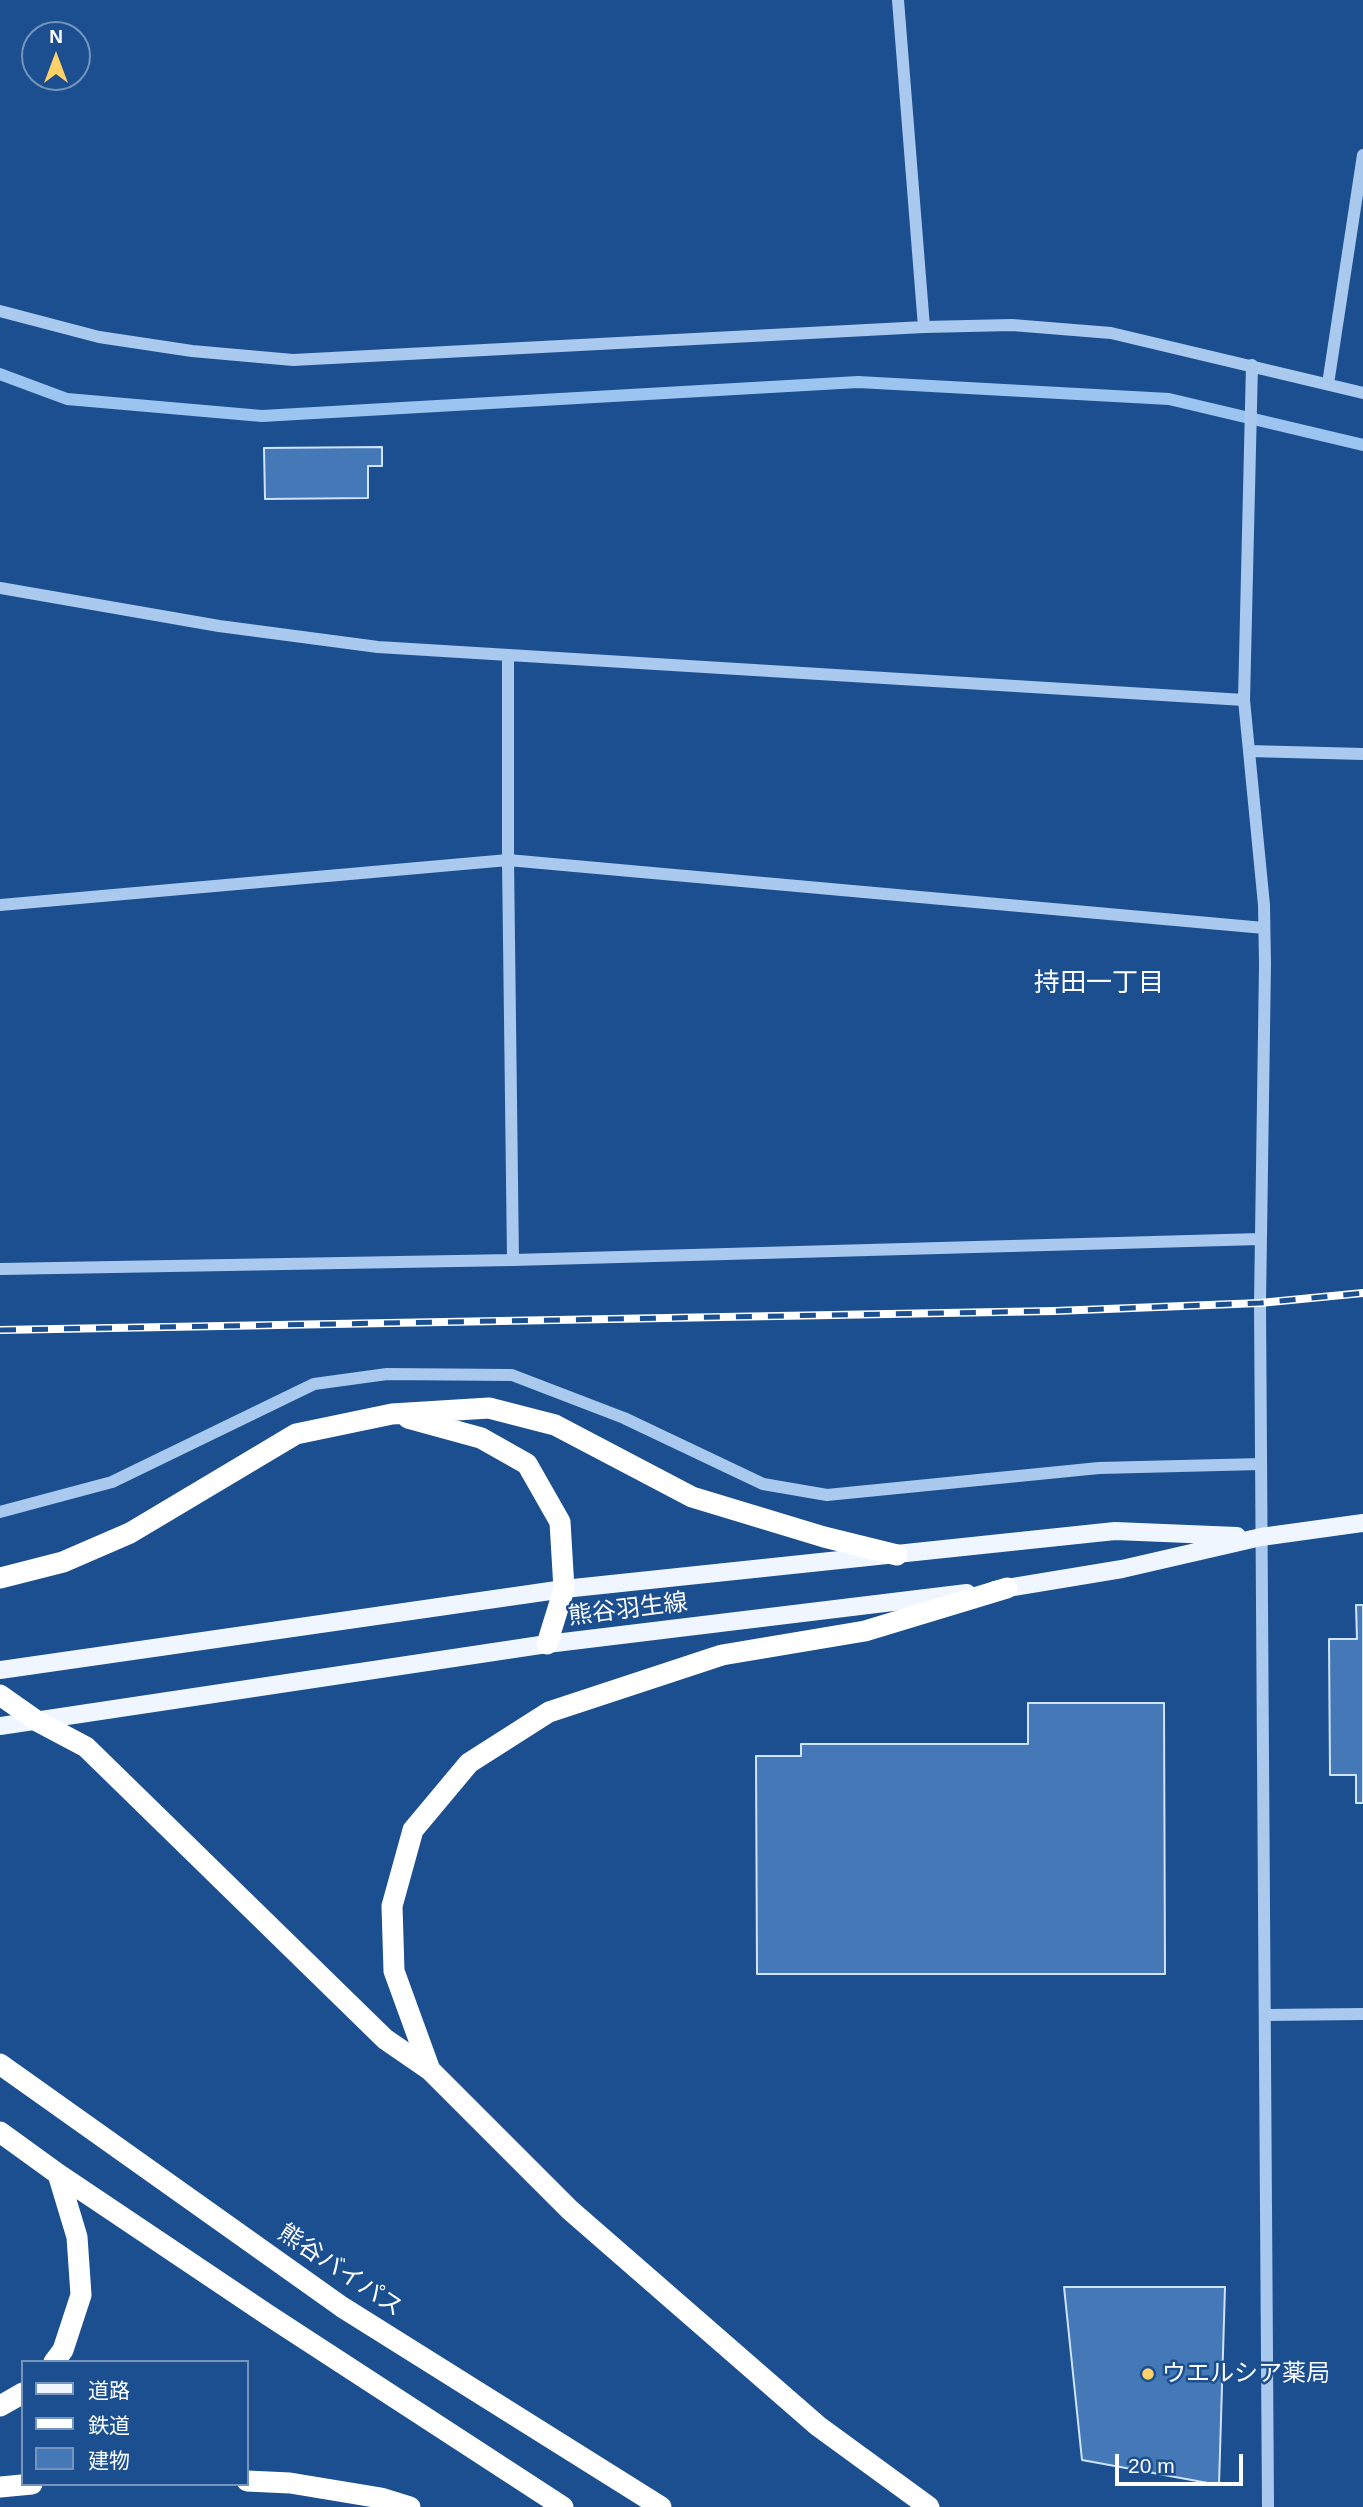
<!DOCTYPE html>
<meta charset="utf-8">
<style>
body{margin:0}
#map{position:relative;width:1363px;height:2507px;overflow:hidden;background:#1b4f8f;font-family:Helvetica,"Noto Sans JP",sans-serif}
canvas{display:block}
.legend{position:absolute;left:21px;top:2360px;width:228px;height:126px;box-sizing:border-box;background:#1b4f8f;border:2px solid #7695bc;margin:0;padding:9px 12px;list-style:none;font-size:21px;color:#fff}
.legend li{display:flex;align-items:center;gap:14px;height:35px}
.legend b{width:35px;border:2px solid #7695bc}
.north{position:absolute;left:21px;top:21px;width:70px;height:70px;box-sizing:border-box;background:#1b4f8f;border:2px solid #7695bc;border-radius:50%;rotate:0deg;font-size:19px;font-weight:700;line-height:28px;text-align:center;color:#fff}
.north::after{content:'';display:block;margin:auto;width:24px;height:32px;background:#ffd166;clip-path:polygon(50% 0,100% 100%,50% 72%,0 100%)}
.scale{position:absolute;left:1115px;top:2454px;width:128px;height:32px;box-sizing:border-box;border:4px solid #fff;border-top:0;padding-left:9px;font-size:21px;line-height:24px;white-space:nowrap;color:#fff;-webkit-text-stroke:5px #1b4f8f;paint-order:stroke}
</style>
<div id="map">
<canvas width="1363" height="2507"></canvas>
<ul class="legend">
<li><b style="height:9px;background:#f0f6ff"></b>道路</li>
<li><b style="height:9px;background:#fff"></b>鉄道</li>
<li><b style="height:19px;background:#4478b7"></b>建物</li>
</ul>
<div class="north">N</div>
<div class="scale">20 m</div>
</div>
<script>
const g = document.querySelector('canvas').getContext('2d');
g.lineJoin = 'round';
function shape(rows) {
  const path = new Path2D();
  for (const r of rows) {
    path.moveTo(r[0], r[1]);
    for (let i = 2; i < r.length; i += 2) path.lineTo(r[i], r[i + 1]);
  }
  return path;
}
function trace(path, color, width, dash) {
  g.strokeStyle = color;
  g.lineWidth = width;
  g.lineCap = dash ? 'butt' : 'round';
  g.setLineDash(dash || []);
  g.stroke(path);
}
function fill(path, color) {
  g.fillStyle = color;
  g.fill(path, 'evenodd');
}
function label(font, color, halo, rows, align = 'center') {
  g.font = font + ' Helvetica,"Noto Sans JP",sans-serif';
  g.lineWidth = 5;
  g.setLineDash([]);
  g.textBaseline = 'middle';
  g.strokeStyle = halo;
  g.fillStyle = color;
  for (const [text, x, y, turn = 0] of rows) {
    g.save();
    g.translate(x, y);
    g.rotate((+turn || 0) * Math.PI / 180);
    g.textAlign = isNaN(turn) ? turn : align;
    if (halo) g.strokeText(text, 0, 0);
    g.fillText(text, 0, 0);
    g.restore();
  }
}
const stream = shape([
 [0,374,67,399,262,416,858,382,1169,399,1363,445]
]);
const building = shape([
 [382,447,382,466,368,466,368,498,265,499,264,448,382,447],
 [1356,1605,1363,1605,1363,1803,1356,1803,1356,1775,1330,1775,1329,1639,1357,1639,1356,1605],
 [1028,1703,1164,1703,1165,1974,757,1974,756,1756,801,1756,801,1744,1028,1744,1028,1703],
 [1064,2287,1225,2287,1219,2485,1082,2460,1064,2287]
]);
const minor = shape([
 [898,0,924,327],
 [0,311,99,337,192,351,293,360,924,327,1012,325,1111,333,1363,393],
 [1252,365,1244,700,1264,905,1265,964,1260,1303,1268,2507],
 [1328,384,1363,155],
 [0,588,219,626,378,647,1244,700],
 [508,655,508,860,513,1260],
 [1249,751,1363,754],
 [0,905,508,860,1264,928],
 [0,1269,513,1260,1260,1239],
 [0,1512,112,1482,314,1384,387,1374,512,1375,624,1418,763,1484,827,1495,1099,1468,1261,1464],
 [1265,2015,1363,2014]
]);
const major = shape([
 [995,1590,1122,1569,1261,1537,1363,1523],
 [0,1670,564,1589,1115,1531,1237,1536],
 [0,1726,547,1644,967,1593]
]);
const highway = shape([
 [408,1418,481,1438,527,1464,560,1522,564,1589,547,1644],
 [0,1578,63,1562,130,1533,296,1434,392,1414,489,1408,555,1425,692,1497,824,1537,897,1555],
 [0,1695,37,1721,86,1747,385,2039,430,2070,570,2210,818,2426,929,2507],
 [0,2064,342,2307,661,2507],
 [430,2070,394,1971,392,1906,413,1830,469,1763,549,1712,722,1655,865,1631,1007,1588],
 [0,2132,58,2174,268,2315,563,2507],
 [54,2362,63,2350,81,2295,77,2237,58,2174],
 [0,2406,23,2393],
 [247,2481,290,2483,381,2498,410,2507],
 [0,2487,32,2484]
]);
const rail = shape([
 [0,1330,1055,1311,1260,1303,1363,1293]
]);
const markers = [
 [1148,2374,7,"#ffd166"]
];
const streetNames = [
 ["熊谷羽生線",628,1610,-7],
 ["熊谷バイパス",340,2271,34]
];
const poiNames = [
 ["ウエルシア薬局",1162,2374]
];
const neighbourhoodNames = [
 ["持田一丁目",1099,984]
];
trace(stream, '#9cc4f0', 12);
fill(building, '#4478b7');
trace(building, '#cfe3fa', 2);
trace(minor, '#a9c9ee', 12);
trace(major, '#f0f6ff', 18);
trace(highway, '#fff', 21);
trace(rail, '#fff', 8);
trace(rail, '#1b4f8f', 5, [16]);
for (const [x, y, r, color] of markers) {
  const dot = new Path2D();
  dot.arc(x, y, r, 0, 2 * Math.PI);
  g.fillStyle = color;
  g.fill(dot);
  trace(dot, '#1b4f8f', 2.5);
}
label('24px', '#fff', '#1b4f8f', streetNames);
label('24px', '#fff', '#1b4f8f', poiNames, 'left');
label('26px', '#fff', '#1b4f8f', neighbourhoodNames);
</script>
